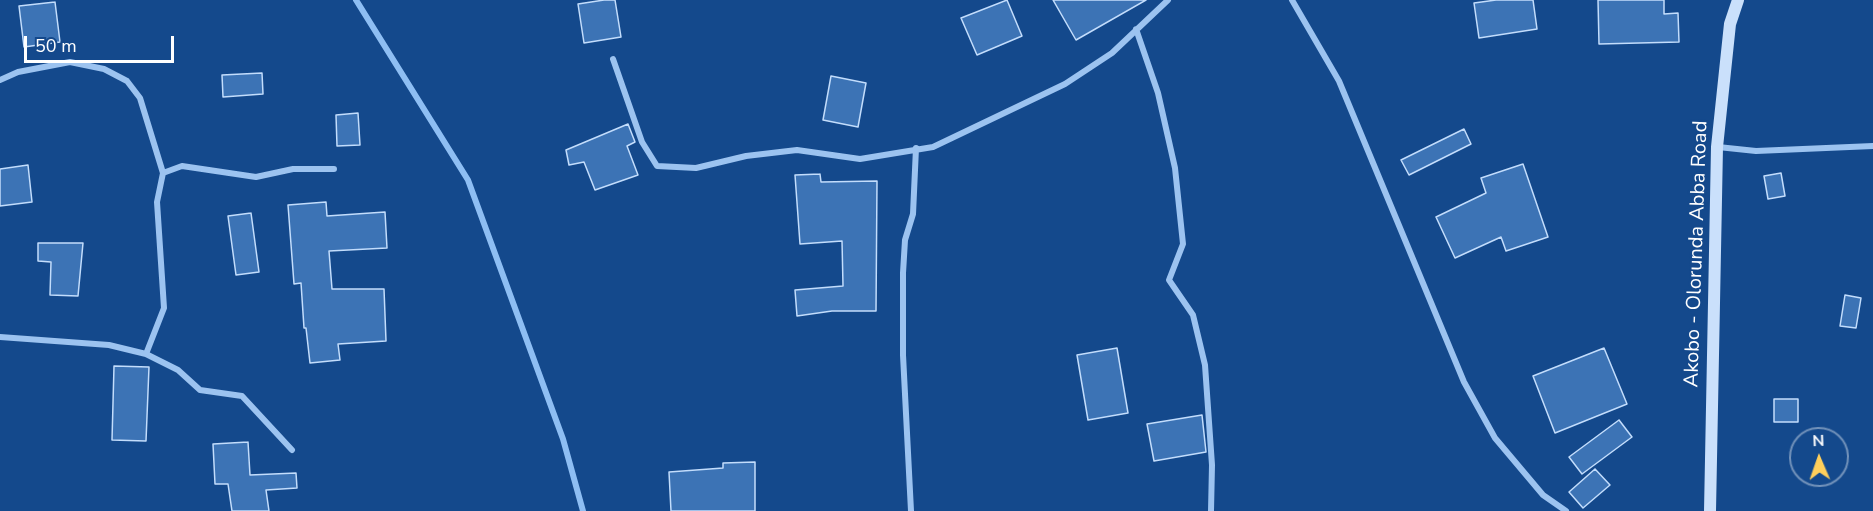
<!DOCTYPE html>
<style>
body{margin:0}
#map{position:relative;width:1873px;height:511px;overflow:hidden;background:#14498c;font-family:"Nunito Sans",sans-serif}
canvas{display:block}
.north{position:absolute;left:1789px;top:427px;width:60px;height:60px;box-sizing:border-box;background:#14498c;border:2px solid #7292ba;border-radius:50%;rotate:358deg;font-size:16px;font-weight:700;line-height:24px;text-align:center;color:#fff}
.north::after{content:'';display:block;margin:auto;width:21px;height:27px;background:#ffcf5b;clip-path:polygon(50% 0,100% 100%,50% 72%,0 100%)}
.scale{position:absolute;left:24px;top:36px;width:150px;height:27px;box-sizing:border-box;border:3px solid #fff;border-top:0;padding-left:8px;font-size:18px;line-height:21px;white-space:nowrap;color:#fff;-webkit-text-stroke:4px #14498c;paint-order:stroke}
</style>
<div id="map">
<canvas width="1873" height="511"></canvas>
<div class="north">N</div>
<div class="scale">50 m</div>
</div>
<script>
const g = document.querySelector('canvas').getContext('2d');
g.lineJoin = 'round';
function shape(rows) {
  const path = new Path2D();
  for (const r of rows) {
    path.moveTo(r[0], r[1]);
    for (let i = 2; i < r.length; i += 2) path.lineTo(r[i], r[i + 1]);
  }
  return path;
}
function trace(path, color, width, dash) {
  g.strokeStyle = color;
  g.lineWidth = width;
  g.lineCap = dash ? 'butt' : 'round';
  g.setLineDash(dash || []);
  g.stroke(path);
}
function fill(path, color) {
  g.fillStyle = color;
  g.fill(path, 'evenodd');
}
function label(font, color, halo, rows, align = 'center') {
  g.font = font + ' "Nunito Sans",sans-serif';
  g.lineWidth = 4.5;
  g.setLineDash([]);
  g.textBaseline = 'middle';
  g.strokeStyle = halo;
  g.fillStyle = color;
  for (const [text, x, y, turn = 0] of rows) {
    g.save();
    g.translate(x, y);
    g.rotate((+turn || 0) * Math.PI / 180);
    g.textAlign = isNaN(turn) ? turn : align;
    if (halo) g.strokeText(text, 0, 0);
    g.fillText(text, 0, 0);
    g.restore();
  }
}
const stream = shape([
 [356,0,468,180,563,439,583,511]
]);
const building = shape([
 [604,0,615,0,621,37,584,43,578,4,604,0],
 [1007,0,1022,36,977,55,961,18,1007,0],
 [1053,0,1146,0,1076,40,1053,0],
 [1496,0,1533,0,1537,29,1479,38,1474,3,1496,0],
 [1598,0,1664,0,1664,14,1678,13,1679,42,1599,44,1598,0],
 [55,2,60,42,24,47,19,6,55,2],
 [262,73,263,94,223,97,222,75,262,73],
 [831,76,866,83,858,127,823,120,831,76],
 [358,113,360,145,337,146,336,115,358,113],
 [628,124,635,142,627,146,638,175,595,190,584,162,569,165,566,150,628,124],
 [1464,129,1471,144,1409,175,1401,160,1464,129],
 [1523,164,1548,237,1506,251,1501,237,1455,258,1436,217,1486,193,1481,178,1523,164],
 [28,165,32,202,0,206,0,169,28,165],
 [1781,173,1785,196,1768,199,1764,176,1781,173],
 [820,174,821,182,877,181,876,311,832,311,797,316,795,290,843,286,842,241,800,244,795,175,820,174],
 [326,202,327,216,385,212,387,248,329,251,332,289,384,289,386,341,338,344,340,360,310,363,306,328,304,328,301,283,294,284,288,205,326,202],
 [251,213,259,272,236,275,228,216,251,213],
 [38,243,83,243,78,296,50,295,51,262,38,261,38,243],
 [1845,295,1861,298,1856,328,1840,326,1845,295],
 [1117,348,1128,413,1088,420,1077,355,1117,348],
 [1604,348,1627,404,1555,433,1533,376,1604,348],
 [114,366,149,367,146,441,112,440,114,366],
 [1774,399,1798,399,1798,422,1774,422,1774,399],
 [1202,415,1206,452,1154,461,1147,424,1202,415],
 [1619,420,1632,437,1582,474,1569,457,1619,420],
 [248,442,250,475,296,473,297,488,266,490,269,511,232,511,228,484,215,484,213,444,248,442],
 [755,462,755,511,671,511,669,472,723,468,723,463,755,462],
 [1595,469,1610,485,1583,508,1569,492,1595,469]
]);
const minor = shape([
 [1292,0,1339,81,1464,382,1495,438,1543,495,1566,511],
 [1136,29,1158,93,1175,168,1183,244,1169,280,1193,315,1205,365,1212,465,1211,511],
 [613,59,642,142,657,166,696,168,746,156,797,150,860,159,933,147,1065,84,1112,53,1168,0],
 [0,80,18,72,70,62,104,69,127,81,140,98,163,173,157,202,164,308,146,354],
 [1718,147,1756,151,1873,146],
 [163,173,182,166,256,177,293,169,334,169],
 [0,337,109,345,146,354,178,370,200,390,242,396,292,450],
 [911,511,903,355,903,273,905,240,913,214,916,148]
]);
const secondary = shape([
 [1710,511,1717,147,1730,24,1738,0]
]);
const streetNames = [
 ["Akobo - Olorunda Abba Road",1697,254,-88]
];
trace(stream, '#8ebef3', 6);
fill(building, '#3c73b5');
trace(building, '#c3ddfc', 1.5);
trace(minor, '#9cc3f0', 6);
trace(secondary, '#cae0fb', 12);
label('20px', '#fff', '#14498c', streetNames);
</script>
